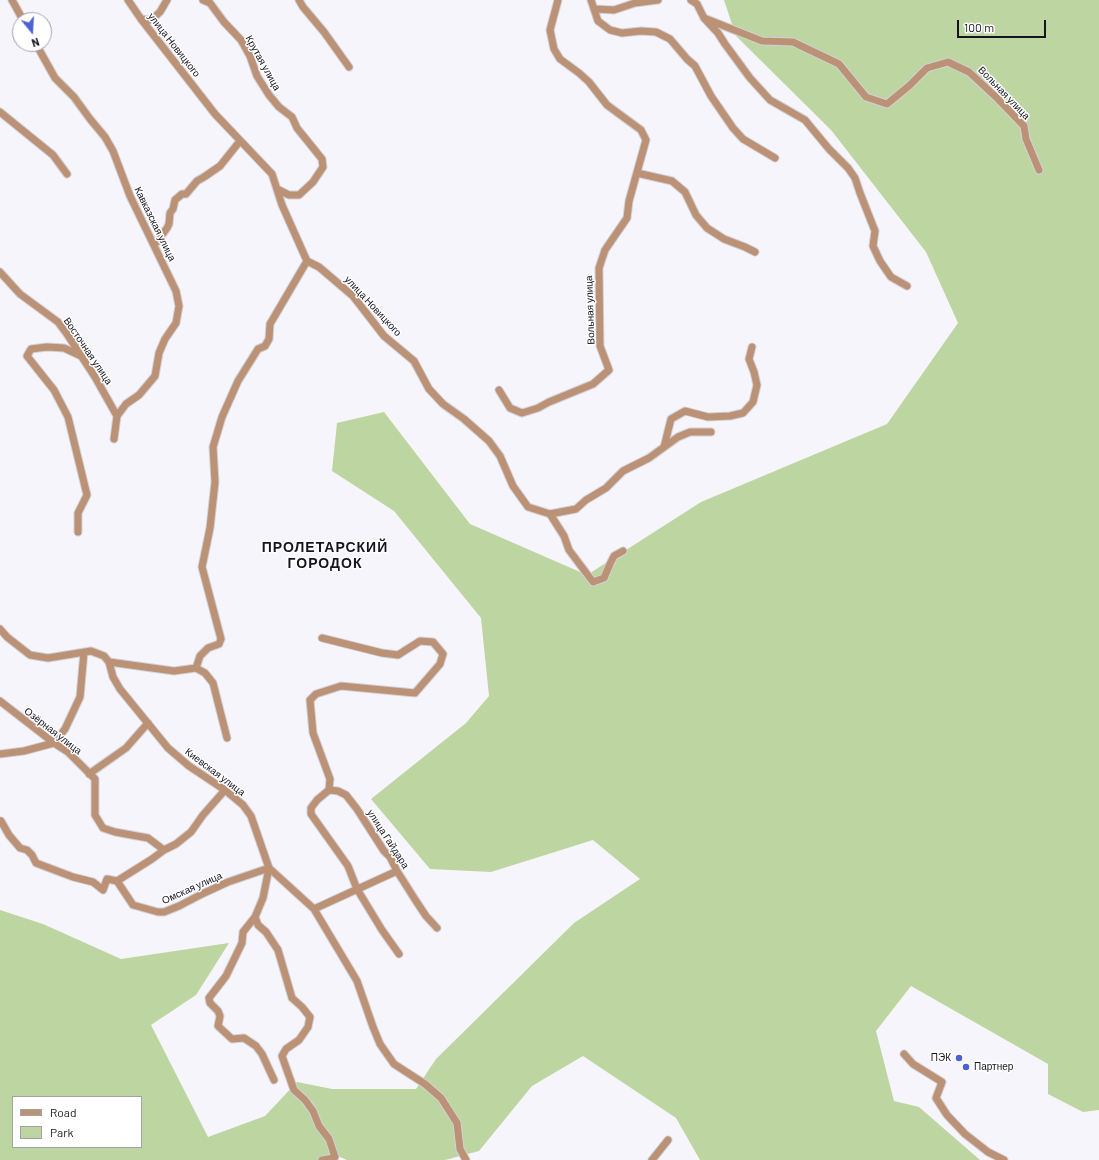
<!DOCTYPE html>
<meta charset="utf-8">
<style>
body{margin:0}
#map{position:relative;width:1099px;height:1160px;overflow:hidden;background:#f6f5fb;font-family:Barlow,sans-serif}
canvas{display:block}
.legend{position:absolute;left:12px;top:1096px;width:130px;height:52px;box-sizing:border-box;background:#fff;border:1px solid #a2a1a5;margin:0;padding:5px 7px;list-style:none;font-size:12px;color:#17141f}
.legend li{display:flex;align-items:center;gap:8px;height:20px}
.legend b{width:20px;border:1px solid #a2a1a5}
.north{position:absolute;left:12px;top:12px;width:40px;height:40px;box-sizing:border-box;background:#fff;border:1px solid #a2a1a5;border-radius:50%;rotate:162deg;font-size:11px;font-weight:700;line-height:16px;text-align:center;color:#17141f}
.north::after{content:'';display:block;margin:auto;width:14px;height:18px;background:#4e61d6;clip-path:polygon(50% 0,100% 100%,50% 72%,0 100%)}
.scale{position:absolute;left:957px;top:20px;width:89px;height:18px;box-sizing:border-box;border:2px solid #17141f;border-top:0;padding-left:5px;font-size:12px;line-height:14px;white-space:nowrap;color:#17141f;-webkit-text-stroke:3px #fff;paint-order:stroke}
</style>
<div id="map">
<canvas width="1099" height="1160"></canvas>
<ul class="legend">
<li><b style="height:5px;background:#bc9277"></b>Road</li>
<li><b style="height:11px;background:#bdd6a1"></b>Park</li>
</ul>
<div class="north">N</div>
<div class="scale">100 m</div>
</div>
<script>
const g = document.querySelector('canvas').getContext('2d');
g.lineJoin = 'round';
function fill(path, color) {
  g.fillStyle = color;
  g.fill(path, 'evenodd');
}
function shape(rows) {
  const path = new Path2D();
  for (const r of rows) {
    path.moveTo(r[0], r[1]);
    for (let i = 2; i < r.length; i += 2) path.lineTo(r[i], r[i + 1]);
  }
  return path;
}
function trace(path, color, width, dash) {
  g.strokeStyle = color;
  g.lineWidth = width;
  g.lineCap = dash ? 'butt' : 'round';
  g.setLineDash(dash || []);
  g.stroke(path);
}
function label(font, color, halo, rows, align = 'center') {
  g.font = font + ' Barlow,sans-serif';
  g.lineWidth = 3;
  g.setLineDash([]);
  g.textBaseline = 'middle';
  g.strokeStyle = halo;
  g.fillStyle = color;
  for (const [text, x, y, turn = 0] of rows) {
    g.save();
    g.translate(x, y);
    g.rotate((+turn || 0) * Math.PI / 180);
    g.textAlign = isNaN(turn) ? turn : align;
    if (halo) g.strokeText(text, 0, 0);
    g.fillText(text, 0, 0);
    g.restore();
  }
}
const green = shape([
 [724,0,1099,0,1099,1110,1083,1112,1048,1094,1048,1064,911,986,876,1031,894,1101,919,1107,980,1160,700,1160,676,1118,583,1056,532,1086,479,1151,445,1160,347,1160,333,1154,323,1160,0,1160,0,910,43,924,121,959,229,943,196,995,151,1025,208,1137,265,1116,297,1082,332,1089,416,1089,436,1059,574,923,640,879,593,840,491,872,430,869,371,799,466,723,489,696,481,618,394,511,332,471,337,423,384,412,470,524,587,575,701,502,887,424,958,323,926,252,831,130,736,36],
 [13,1097,141,1097,141,1147,13,1147]
]);
const minor = shape([
 [12,0,23,20],
 [128,0,141,19,215,114,272,174,282,205,307,261,319,267,353,296,384,336,414,361,429,389,443,404,464,419,489,441,500,456,513,486,528,507,550,514,576,509,586,500,606,488,623,471,649,458,678,437,690,432,711,432],
 [203,0,210,3,224,22,241,40,250,56,257,76,269,95,279,107,292,117,297,128,322,159,323,167,313,182,299,195,289,195,277,189],
 [299,0,303,7,324,32,349,67],
 [591,0,598,21,610,30,622,33,641,31,656,32,670,39,687,59,695,66,711,96,733,128,743,139,775,158],
 [691,0,697,4,704,18,718,33,725,44,750,78,770,100,805,120,829,149,848,168,855,178,860,193,875,231,873,246,880,261,891,277,907,286],
 [595,9,614,10,635,3,658,0],
 [704,18,762,41,793,42,839,64,866,97,887,104,910,85,927,68,948,62,969,72,998,99,1024,126,1026,139,1039,170],
 [141,19,151,20,160,12,167,0],
 [36,44,55,78,74,97,90,119,105,137,113,151,130,196,176,291,179,306,176,323,165,339,159,353,155,376,139,395,126,404,117,416],
 [0,112,53,155,67,174],
 [637,173,672,181,685,192,696,215,707,228,724,239,745,247,755,252],
 [153,243,160,241,159,239,167,228,169,224,170,213,173,209,175,200,182,194,186,194,197,181,204,177,220,166,240,141],
 [0,272,20,294,58,322,67,334,95,377,117,416,114,439],
 [499,390,510,408,522,413,538,408,549,402,593,384,609,370,600,346,599,268,605,250,627,218,629,201,646,140,641,130,607,105,589,82,579,73,560,59,554,49,550,30,558,0],
 [664,447,671,419,685,411,708,417,730,416,743,413,753,402,757,385,754,372,749,359,752,347],
 [550,514,564,536,569,550,593,582,604,578,610,564,614,556,623,551],
 [78,532,78,513,87,495,68,417,54,390,27,356,31,349,47,347,64,348,81,356],
 [0,629,7,637,30,655,48,658,91,651,104,656,109,662,113,677,120,689,168,748,189,766,225,790,243,805,251,816,269,868,314,909,357,981,373,1027,380,1044,394,1064,425,1084,441,1098,457,1123,460,1149,466,1160],
 [322,638,382,653,398,655,420,641,433,642,443,654,440,664,415,693,341,686,316,694,310,700,313,733,330,779,329,790],
 [109,662,174,671,196,668,205,673,213,683,227,738],
 [196,668,200,656,208,648,219,644,221,639,202,567,210,528,215,482,213,447,222,417,238,381,258,349,265,346,269,339,270,324,307,261],
 [0,701,54,743,68,752,95,779,95,815,103,828,115,832,148,838,164,850],
 [0,754,24,751,54,743,65,729,80,697,84,652],
 [89,774,126,748,148,723],
 [329,790,317,800,311,808,311,814,348,866,357,889,382,930,399,954],
 [329,790,338,791,346,795,357,809,384,851,390,857,397,871,416,901,426,916,437,928],
 [1,821,9,835,20,848,27,850,32,855,36,863,73,877,93,882,103,890,107,879,117,881,133,905,158,912,164,912,179,906,202,894,228,882,269,868],
 [269,868,263,898,255,917,258,925,266,932,278,950,292,998,302,1007,310,1017,308,1027,299,1040,286,1049,282,1056,294,1090,305,1100,313,1111,319,1126,329,1139,335,1157,334,1158,322,1160],
 [117,881,152,859,164,850,176,844,191,832,203,815,225,790],
 [314,909,397,871],
 [255,917,243,932,242,943,226,976,209,998,210,1003,218,1011,220,1016,218,1026,232,1039,244,1038,256,1046,262,1054,274,1080],
 [904,1054,913,1064,942,1082,936,1098,947,1115,965,1134,988,1152,1004,1160],
 [652,1160,668,1140]
]);
const markers = [
 [959,1058,4,"#4e61d6"],
 [966,1067,4,"#4e61d6"]
];
const streetNames = [
 ["улица Новицкого",174,45,52],
 ["Крутая улица",263,63,61],
 ["Вольная улица",1004,93,46],
 ["Кавказская улица",155,224,64],
 ["улица Новицкого",373,306,47],
 ["Вольная улица",590,310,-92],
 ["Восточная улица",88,351,56],
 ["Озёрная улица",53,731,38],
 ["Киевская улица",215,772,37],
 ["улица Гайдара",388,839,57],
 ["Омская улица",192,888,-24]
];
const poiNames = [
 ["ПЭК",951,1058],
 ["Партнер",974,1067,"left"]
];
const districtNames = [
 ["ПРОЛЕТАРСКИЙ",325,547],
 ["ГОРОДОК",325,563]
];
fill(green, '#bdd6a1');
trace(minor, '#d2d1d8', 9);
trace(minor, '#bc9277', 7);
for (const [x, y, r, color] of markers) {
  const dot = new Path2D();
  dot.arc(x, y, r, 0, 2 * Math.PI);
  g.fillStyle = color;
  g.fill(dot);
  trace(dot, '#fff', 1.5);
}
label('10px', '#17141f', '#fff', streetNames);
label('10px', '#17141f', '#fff', poiNames, 'right');
g.letterSpacing = '1px';
label('bold 14px', '#17141f', '#fff', districtNames);
g.letterSpacing = '0px';
</script>
